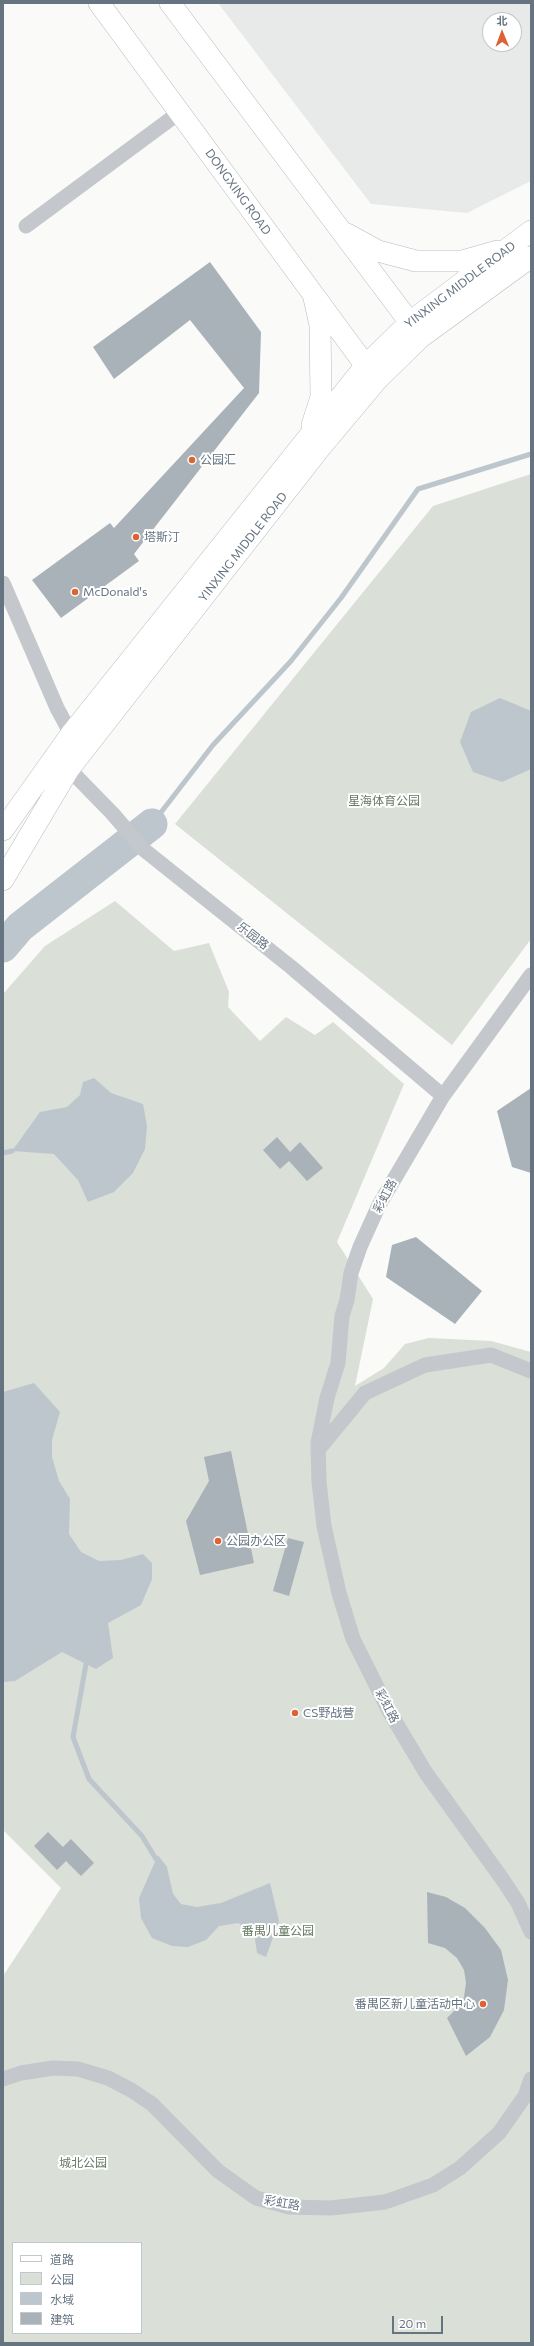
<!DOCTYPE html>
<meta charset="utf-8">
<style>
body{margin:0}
#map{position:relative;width:534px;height:2346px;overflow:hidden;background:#fafaf8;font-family:Commissioner,"Noto Sans SC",sans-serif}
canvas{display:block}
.frame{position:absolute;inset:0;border:4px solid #667482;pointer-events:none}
.legend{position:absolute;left:12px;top:2242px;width:130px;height:92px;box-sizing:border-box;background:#fff;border:1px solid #c2c7cd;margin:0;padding:5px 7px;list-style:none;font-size:12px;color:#667482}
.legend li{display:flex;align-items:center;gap:8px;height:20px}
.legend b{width:20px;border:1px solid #c2c7cd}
.north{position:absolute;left:482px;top:12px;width:40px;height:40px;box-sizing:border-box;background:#fff;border:1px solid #c2c7cd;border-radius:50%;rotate:359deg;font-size:11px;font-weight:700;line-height:16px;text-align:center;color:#667482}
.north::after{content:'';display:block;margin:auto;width:14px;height:18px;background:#dd6335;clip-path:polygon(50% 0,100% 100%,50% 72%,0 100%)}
.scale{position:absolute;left:392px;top:2316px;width:51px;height:18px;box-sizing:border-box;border:2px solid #667482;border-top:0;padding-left:5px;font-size:12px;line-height:14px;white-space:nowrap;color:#667482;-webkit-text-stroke:3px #fff;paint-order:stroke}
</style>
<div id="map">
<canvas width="534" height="2346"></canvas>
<div class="frame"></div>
<ul class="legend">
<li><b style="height:5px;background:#fff"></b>道路</li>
<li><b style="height:11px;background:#dadfd7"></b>公园</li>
<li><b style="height:11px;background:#bdc6cc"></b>水域</li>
<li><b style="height:11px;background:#aab2b9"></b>建筑</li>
</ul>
<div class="north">北</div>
<div class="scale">20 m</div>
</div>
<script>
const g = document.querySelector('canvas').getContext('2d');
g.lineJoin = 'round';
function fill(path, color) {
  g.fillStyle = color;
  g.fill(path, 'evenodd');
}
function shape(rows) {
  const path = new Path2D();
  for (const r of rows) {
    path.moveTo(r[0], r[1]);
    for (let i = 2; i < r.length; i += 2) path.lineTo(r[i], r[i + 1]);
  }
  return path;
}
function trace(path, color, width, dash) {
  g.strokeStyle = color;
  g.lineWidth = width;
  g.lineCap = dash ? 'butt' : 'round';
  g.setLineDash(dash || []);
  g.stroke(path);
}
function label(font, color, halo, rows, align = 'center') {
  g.font = font + ' Commissioner,"Noto Sans SC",sans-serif';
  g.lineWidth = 4;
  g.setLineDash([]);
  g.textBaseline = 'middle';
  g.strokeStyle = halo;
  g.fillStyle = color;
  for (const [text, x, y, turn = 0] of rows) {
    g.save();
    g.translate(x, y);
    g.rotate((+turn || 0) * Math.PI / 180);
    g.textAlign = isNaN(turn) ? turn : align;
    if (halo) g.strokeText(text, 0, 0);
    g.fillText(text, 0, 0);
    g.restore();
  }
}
const built = shape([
 [218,3,531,3,531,181,467,213,371,204],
 [490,20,514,20,514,44,490,44]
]);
const green = shape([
 [531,474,531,939,452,1045,175,824,433,506],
 [115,901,174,951,209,943,229,992,228,1007,260,1041,286,1017,315,1035,333,1022,404,1084,337,1242,373,1299,355,1386,384,1368,405,1344,429,1338,491,1341,531,1352,531,2343,3,2343,3,1976,61,1888,3,1830,3,994,45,946],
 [13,2243,141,2243,141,2333,13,2333]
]);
const water = shape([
 [500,698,529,710,531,713,531,769,502,782,473,772,460,742,471,712],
 [94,1078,111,1093,143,1104,147,1126,145,1149,133,1173,114,1192,88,1202,78,1180,54,1154,12,1151,40,1112,67,1107,80,1095,83,1082],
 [34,1383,60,1412,52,1440,52,1457,59,1481,70,1499,69,1534,81,1552,99,1561,121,1560,143,1554,152,1563,152,1579,141,1605,108,1623,113,1658,96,1669,62,1652,15,1681,3,1682,3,1392],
 [158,1855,167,1867,173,1894,181,1904,197,1907,221,1903,270,1883,279,1921,266,1957,257,1953,254,1932,238,1923,219,1926,206,1940,188,1947,172,1946,152,1938,141,1918,139,1898]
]);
const stream = shape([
 [152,824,213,745,291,661,341,598,418,489,531,454],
 [3,1153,12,1151],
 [86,1664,73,1737,89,1779,142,1836,156,1859]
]);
const river = shape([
 [3,947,20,927,152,824]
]);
const building = shape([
 [210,262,261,332,259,393,134,554,139,561,61,618,32,580,110,523,114,528,244,388,190,320,114,379,93,347],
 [531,1088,531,1173,512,1167,497,1111],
 [277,1137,290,1152,300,1142,323,1168,307,1181,289,1161,280,1169,263,1150],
 [416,1237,482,1291,455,1324,386,1277,392,1245],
 [231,1451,254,1563,200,1575,186,1521,209,1481,204,1457],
 [288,1538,304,1542,289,1596,273,1591],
 [48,1832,63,1847,71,1839,94,1863,81,1876,66,1861,57,1870,34,1846],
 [427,1892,446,1897,465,1908,485,1928,501,1950,508,1980,504,2010,490,2037,466,2056,447,2018,458,2007,464,1997,466,1983,464,1970,457,1958,445,1948,428,1943]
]);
const street = shape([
 [26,226,180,112],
 [3,583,57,708,71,734,77,740],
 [69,769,112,813,143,849,291,967,443,1096],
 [531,975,443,1096,379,1205,360,1247,351,1273,347,1300,342,1316,338,1363,327,1398,318,1443,319,1482,324,1526,339,1593,353,1639,389,1711,426,1773,503,1880,518,1903,531,1932],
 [318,1450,365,1393,425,1365,491,1355,531,1371],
 [3,2079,21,2073,53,2068,78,2069,108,2078,131,2090,152,2104,218,2171,256,2198,289,2207,331,2208,385,2202,433,2185,460,2168,499,2133,525,2096,531,2079]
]);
const secondary = shape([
 [99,3,374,377],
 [170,3,417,332],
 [347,234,378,251,416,261,462,261,497,251],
 [312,425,321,397,320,325,314,298],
 [3,830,71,734,366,365,410,322,531,231],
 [3,880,69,769,320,448,377,380,421,337,531,257]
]);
const markers = [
 [192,460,4,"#dd6335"],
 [136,537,4,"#dd6335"],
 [75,592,4,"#dd6335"],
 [218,1541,4,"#dd6335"],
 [295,1713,4,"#dd6335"],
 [483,2004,4,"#dd6335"]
];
const streetNames = [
 ["DONGXING ROAD",238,192,54],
 ["YINXING MIDDLE ROAD",460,285,-37],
 ["YINXING MIDDLE ROAD",243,547,-52],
 ["乐园路",253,936,38],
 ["彩虹路",385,1196,-62],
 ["彩虹路",387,1706,62],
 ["彩虹路",282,2203,10]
];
const poiNames = [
 ["公园汇",200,460],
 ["塔斯汀",144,537],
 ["McDonald's",83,592],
 ["公园办公区",226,1541],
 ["CS野战营",303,1713],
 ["番禺区新儿童活动中心",475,2004,"right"]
];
const parkNames = [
 ["星海体育公园",384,801],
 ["番禺儿童公园",278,1931],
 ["城北公园",83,2163]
];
fill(built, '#e8e9e9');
fill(green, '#dadfd7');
fill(water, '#bdc6cc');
trace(stream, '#bdc6cc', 5);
trace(river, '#bdc6cc', 31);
fill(building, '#aab2b9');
trace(secondary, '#b6bbc0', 22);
trace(street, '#c4c7cb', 15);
trace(secondary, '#fff', 21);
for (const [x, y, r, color] of markers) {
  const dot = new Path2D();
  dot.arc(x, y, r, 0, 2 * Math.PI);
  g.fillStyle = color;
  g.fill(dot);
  trace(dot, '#fff', 1.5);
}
label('12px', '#667482', '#fff', streetNames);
label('12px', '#667482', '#fff', poiNames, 'left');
label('12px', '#677a65', '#fff', parkNames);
</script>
